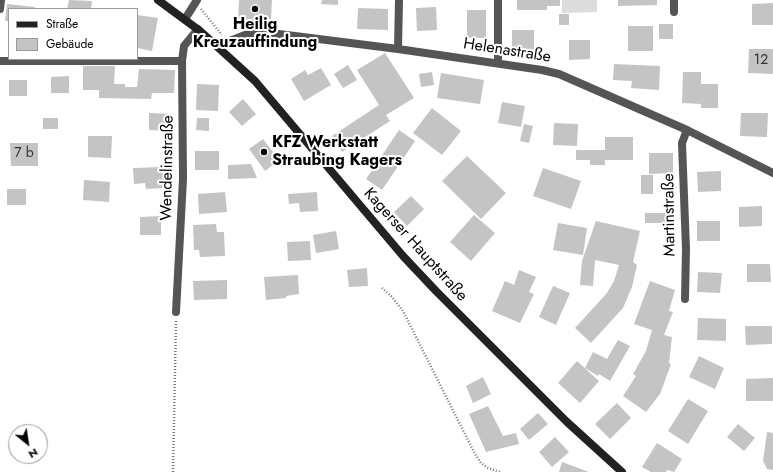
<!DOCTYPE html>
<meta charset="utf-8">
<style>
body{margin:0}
#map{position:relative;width:773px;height:472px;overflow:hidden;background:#fff;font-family:Jost,sans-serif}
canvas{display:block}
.legend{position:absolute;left:8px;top:8px;width:130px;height:52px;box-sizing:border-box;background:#fff;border:1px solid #999;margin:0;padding:5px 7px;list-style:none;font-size:12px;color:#000}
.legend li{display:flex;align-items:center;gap:8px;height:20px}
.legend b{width:20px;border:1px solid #999}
.north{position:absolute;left:8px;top:424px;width:40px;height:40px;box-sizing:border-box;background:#fff;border:1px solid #999;border-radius:50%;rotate:150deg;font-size:11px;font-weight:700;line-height:16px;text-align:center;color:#000}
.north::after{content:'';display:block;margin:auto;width:14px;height:18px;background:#000;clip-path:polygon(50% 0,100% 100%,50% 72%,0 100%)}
</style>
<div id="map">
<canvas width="773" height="472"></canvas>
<ul class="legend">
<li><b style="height:5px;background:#222"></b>Straße</li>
<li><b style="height:11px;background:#c4c4c4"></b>Gebäude</li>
</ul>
<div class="north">N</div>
</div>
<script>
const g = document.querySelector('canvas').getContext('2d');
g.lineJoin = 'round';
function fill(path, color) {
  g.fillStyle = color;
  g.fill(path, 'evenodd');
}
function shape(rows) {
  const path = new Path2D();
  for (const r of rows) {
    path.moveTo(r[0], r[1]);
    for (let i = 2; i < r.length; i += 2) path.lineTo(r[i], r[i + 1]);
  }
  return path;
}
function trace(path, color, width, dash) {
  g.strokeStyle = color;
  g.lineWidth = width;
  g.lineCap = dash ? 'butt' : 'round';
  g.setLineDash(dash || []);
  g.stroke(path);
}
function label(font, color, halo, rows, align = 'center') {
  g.font = font + ' Jost,sans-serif';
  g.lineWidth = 4;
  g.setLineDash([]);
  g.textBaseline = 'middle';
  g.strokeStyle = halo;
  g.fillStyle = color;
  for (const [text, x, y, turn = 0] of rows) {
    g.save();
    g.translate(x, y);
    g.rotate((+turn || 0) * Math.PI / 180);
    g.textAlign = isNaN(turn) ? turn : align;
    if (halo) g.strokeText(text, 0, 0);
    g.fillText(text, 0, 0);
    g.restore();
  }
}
const green = shape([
 [562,0,597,0,597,12,562,13]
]);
const building = shape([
 [69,0,92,1,91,9,67,9],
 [239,0,272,0,271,19,257,19,257,22,251,21,251,23,238,23],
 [322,0,338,0,338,5,321,4],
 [517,0,560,0,560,6,547,6,547,10,517,10],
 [618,0,657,0,657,5,618,6],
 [773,3,773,25,752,25,752,4],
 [7,4,35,7,35,9,9,9,9,21,5,21],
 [436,7,437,30,417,31,416,8],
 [358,8,388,9,388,30,357,29],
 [467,10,486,10,486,38,467,38],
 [559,14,569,14,569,25,559,25],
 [137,15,158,18,152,51,137,48],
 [659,24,673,24,673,39,659,39],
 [628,26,653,26,653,51,628,51],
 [512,30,534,30,534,49,512,50],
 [569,40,590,40,590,59,569,60],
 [749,49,773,49,773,74,748,73],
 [385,53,414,98,386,115,390,121,342,152,332,136,379,105,357,70],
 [614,64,660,66,659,90,631,88,632,81,613,80],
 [348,65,357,80,343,88,334,74],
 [83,66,115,66,114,84,125,84,125,87,137,87,139,69,175,70,174,93,152,93,151,99,99,98,99,90,83,90],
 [321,68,331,85,304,101,291,79,305,70,308,75],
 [432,72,434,85,421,87,419,74],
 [683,72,701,72,701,84,718,84,718,108,701,108,701,104,682,103],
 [441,73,484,80,480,104,437,98],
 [69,76,69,93,51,93,51,77],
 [9,80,27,80,27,96,9,96],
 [197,84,219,85,218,111,196,110],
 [243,99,256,114,242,126,229,112],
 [502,102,525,106,521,127,498,123],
 [432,108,461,131,442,155,413,133],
 [149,113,172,114,172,131,149,130],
 [741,113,768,113,767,137,740,136],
 [43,118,58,118,58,129,43,129],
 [197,118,209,118,209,131,196,130],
 [554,123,578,124,577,146,553,145],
 [524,124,533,126,529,143,520,141],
 [399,130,415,141,382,190,366,179],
 [88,136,112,136,111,158,88,157],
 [605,137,633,137,633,160,605,160,605,165,590,165,590,160,576,160,576,150,605,150],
 [263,139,279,160,265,171,249,149],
 [10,143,38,143,38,166,11,166],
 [195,151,219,151,219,170,195,170],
 [649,153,673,153,673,173,649,174],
 [467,156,506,193,481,219,442,181],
 [251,164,257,178,228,179,228,165],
 [163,167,163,188,146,189,145,183,134,184,133,168],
 [543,168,581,181,571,209,533,196],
 [721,171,721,191,698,192,697,172],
 [641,175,653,175,653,194,641,194],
 [84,180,110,182,109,202,83,200],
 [7,189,26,189,26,205,7,205],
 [225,192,227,212,199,214,198,194],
 [317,192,318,211,300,212,299,203,289,204,288,194],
 [411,196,424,209,407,226,394,212],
 [762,206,762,226,739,227,739,207],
 [645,213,666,213,666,223,645,223],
 [474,215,495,233,471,261,450,242],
 [161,216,161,235,140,235,140,217],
 [596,221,640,231,633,262,637,265,632,287,623,308,591,343,575,328,607,293,614,281,619,265,595,260,593,286,580,285,582,261],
 [697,221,720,221,720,241,697,241],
 [558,223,587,228,583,255,553,250],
 [216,224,217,232,224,232,225,256,200,257,199,250,194,250,193,225],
 [336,231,339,249,316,253,313,235],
 [310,241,311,260,288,261,287,242],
 [747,264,770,264,771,282,747,282],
 [367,268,368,286,349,287,347,270],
 [519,270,536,277,529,292,534,294,520,323,492,311,505,281,514,285],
 [698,272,722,273,720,293,697,292],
 [298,275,299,294,286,296,286,298,266,300,264,277],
 [227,280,227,299,194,300,193,281],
 [650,281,675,290,669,311,673,312,664,335,672,337,669,363,671,364,660,394,646,412,623,396,636,376,633,374,646,351,652,330,634,324],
 [553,286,570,293,556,325,539,317],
 [698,318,726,319,726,341,697,340],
 [745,326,772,326,772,344,746,345],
 [618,340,630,346,610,381,599,374,598,376,585,368,593,352,607,359],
 [699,356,724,368,715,389,689,377],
 [577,361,599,381,580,403,558,383],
 [483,377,491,394,473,403,466,386],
 [773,378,773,401,746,401,746,379],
 [688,399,708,411,688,444,668,431],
 [617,403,631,418,610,439,595,424],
 [488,406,503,436,516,433,519,444,486,452,469,414],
 [538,413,548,424,529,440,520,429],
 [738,424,755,438,744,451,727,437],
 [767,432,773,433,773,470,767,469,763,461],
 [555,437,569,452,552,467,539,452],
 [657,443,682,459,674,472,667,470,666,472,651,472,642,467],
 [562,462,589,472,559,472]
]);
const path = shape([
 [201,9,222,35],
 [382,288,391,296,403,311,475,454,481,463,488,468,500,472],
 [173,472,176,320]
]);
const lane = shape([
 [685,299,686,249,682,143,687,130]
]);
const street = shape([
 [498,0,498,63],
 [0,9,1,0],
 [674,12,674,0],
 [185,19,197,0],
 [221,49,227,42,245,35,263,32,398,49,542,70,559,74,687,130,773,173],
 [398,49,399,0],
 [0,61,182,61],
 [176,312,183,179,182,61,184,46,198,29]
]);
const secondary = shape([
 [158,0,200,31,255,81,403,256,436,291,567,422,622,472]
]);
const markers = [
 [255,9,4,"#000"],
 [264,152,4,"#000"]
];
const numberNames = [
 ["12",761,61],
 ["7 b",24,154]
];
const poiNames = [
 ["Heilig",255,25],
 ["Kreuzauffindung",255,43],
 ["KFZ Werkstatt",272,143,"left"],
 ["Straubing Kagers",272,161,"left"]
];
const streetNames = [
 ["Helenastraße",507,51,9],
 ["Wendelinstraße",168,168,-89],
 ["Martinstraße",670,215,-91],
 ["Kagerser Hauptstraße",415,245,48]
];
fill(green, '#dcdcdc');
fill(building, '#c4c4c4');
trace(path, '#777', 2.5, [1, 2]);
trace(lane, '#555', 8);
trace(street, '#555', 8);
trace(secondary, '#222', 8);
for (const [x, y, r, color] of markers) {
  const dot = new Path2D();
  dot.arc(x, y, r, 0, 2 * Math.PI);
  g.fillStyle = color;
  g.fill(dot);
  trace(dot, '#fff', 1.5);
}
label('14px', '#313131', null, numberNames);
label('bold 16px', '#000', '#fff', poiNames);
label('16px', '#000', '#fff', streetNames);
</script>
